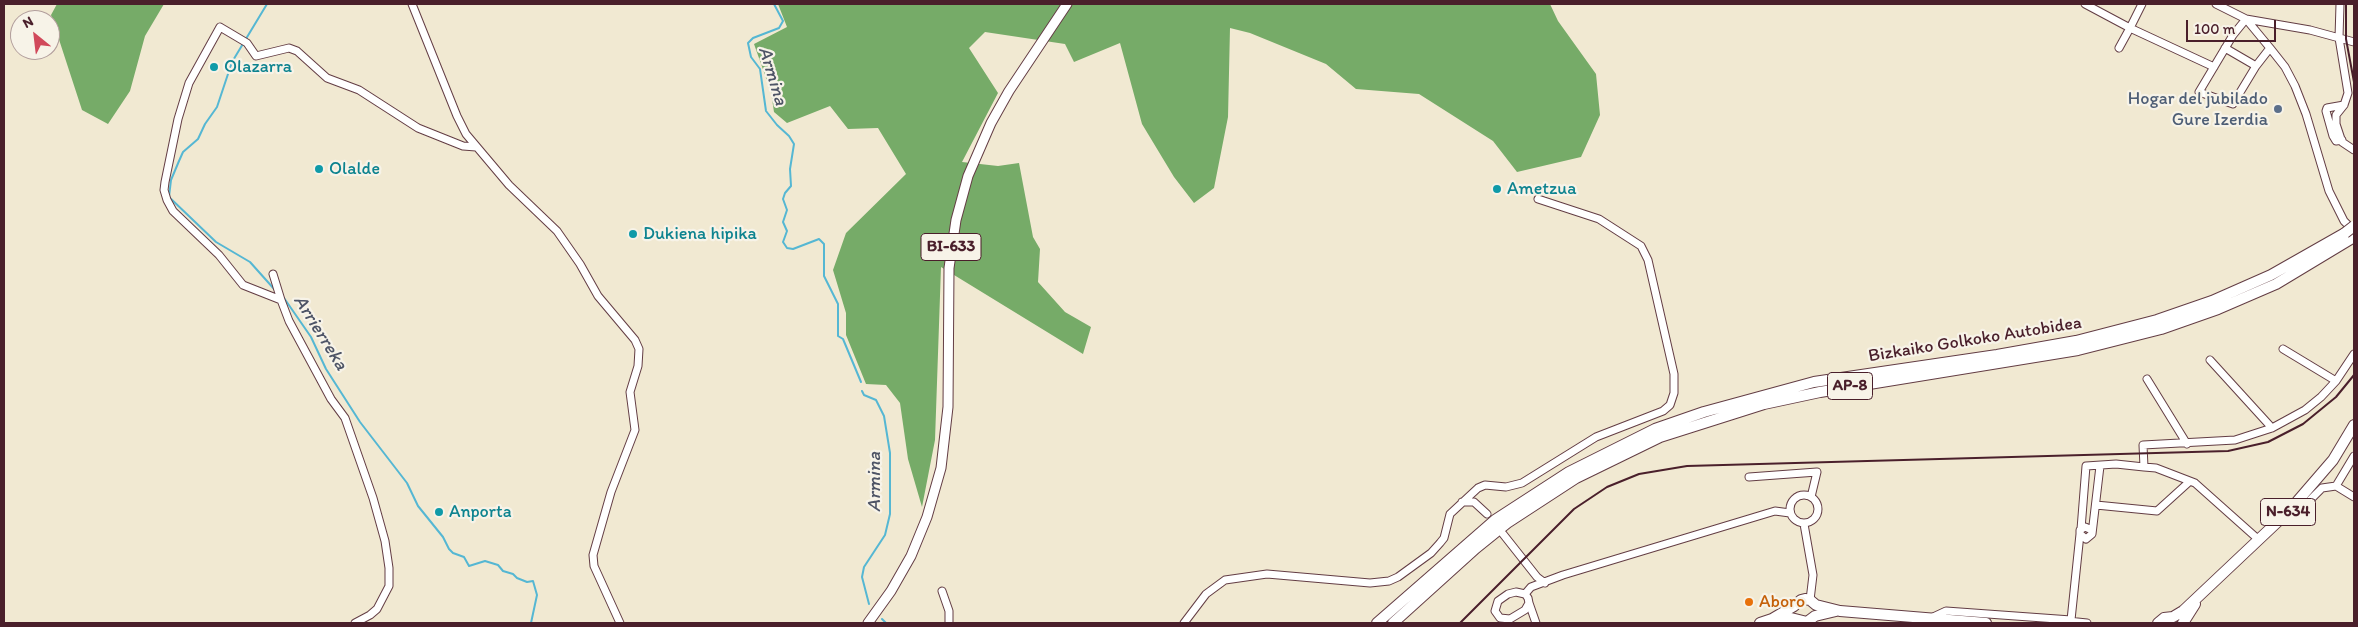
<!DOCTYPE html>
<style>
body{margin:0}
#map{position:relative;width:2358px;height:627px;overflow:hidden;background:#f1e9d2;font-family:Itim,sans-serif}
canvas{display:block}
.frame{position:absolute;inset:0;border:5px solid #4a1f2b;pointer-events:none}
.north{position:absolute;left:10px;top:10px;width:50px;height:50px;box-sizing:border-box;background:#f7f3e8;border:1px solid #b29e9c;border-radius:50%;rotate:331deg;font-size:14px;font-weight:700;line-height:20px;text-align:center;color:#4a1f2b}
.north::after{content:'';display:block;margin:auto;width:18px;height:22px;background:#d1495b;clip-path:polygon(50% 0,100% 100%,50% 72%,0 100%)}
.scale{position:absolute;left:2186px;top:20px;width:90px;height:22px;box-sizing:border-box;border:2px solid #4a1f2b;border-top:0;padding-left:6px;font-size:15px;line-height:18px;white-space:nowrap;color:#4a1f2b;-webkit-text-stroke:4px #f7f3e8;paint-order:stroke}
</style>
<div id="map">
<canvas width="2358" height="627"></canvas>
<div class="frame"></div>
<div class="north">N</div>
<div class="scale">100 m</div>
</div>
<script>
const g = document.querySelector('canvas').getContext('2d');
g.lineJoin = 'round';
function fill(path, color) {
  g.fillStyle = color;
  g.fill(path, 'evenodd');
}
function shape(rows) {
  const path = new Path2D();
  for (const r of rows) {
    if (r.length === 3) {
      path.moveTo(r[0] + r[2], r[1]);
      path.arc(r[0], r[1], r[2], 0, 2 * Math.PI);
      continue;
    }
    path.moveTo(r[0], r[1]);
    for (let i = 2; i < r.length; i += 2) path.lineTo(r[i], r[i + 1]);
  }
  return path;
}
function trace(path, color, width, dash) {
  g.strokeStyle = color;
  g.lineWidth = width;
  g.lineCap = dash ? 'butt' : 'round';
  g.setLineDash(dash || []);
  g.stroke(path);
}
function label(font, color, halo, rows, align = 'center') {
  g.font = font + ' Itim,sans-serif';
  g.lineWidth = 4.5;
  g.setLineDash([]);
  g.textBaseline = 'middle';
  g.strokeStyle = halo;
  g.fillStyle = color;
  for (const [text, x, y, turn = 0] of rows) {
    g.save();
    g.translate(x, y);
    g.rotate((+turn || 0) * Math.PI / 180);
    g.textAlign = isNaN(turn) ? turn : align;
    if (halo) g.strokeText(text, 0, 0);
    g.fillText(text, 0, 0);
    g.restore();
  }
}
const forest = shape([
 [57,4,164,4,145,36,130,91,108,124,82,110,51,15],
 [778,4,1550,4,1558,21,1596,74,1600,115,1581,157,1517,172,1493,141,1419,94,1356,89,1326,64,1250,33,1230,28,1228,117,1214,188,1194,203,1174,177,1142,124,1120,43,1074,62,1065,44,985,32,969,48,998,93,962,162,998,166,1019,163,1033,237,1040,249,1038,282,1065,312,1091,327,1083,354,941,267,935,440,922,507,908,459,900,403,886,385,866,384,846,335,846,313,833,270,846,233,906,174,878,128,848,129,830,106,787,123,774,112,771,92,754,44,787,27]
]);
const stream = shape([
 [267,4,232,62,217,107,205,124,198,139,183,152,179,161,171,180,169,197,216,242,250,262,275,290],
 [774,4,783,21,779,28,753,38,748,43,751,57,760,69,766,111,777,125,789,136,794,144,790,169,791,186,785,193,783,199,787,210,783,222,787,231,783,242,787,248,793,249,819,239,824,244,824,276,838,304,838,336,843,339,861,382],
 [284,298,311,337,326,369,360,422,407,483,418,506,443,537,449,549,453,553,464,557,469,566,485,561,498,565,503,571,513,574,517,578,527,582,533,581,537,595,531,623],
 [862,391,864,395,876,400,884,416,890,453,890,514,885,535,864,567,862,577,869,604],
 [882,619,886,623]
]);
const minor = shape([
 [412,4,457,116,466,134,509,185,557,231,580,264,598,296,635,340,639,349,638,366,630,392,635,430,611,492,593,555,594,566,620,623],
 [2085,4,2130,28,2119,48],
 [2142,4,2130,28,2214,67],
 [2216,4,2246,19,2310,30,2354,42],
 [2340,4,2339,38,2348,93,2344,105,2336,115,2336,124,2342,142,2354,150],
 [2225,48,2256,66],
 [2270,48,2256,66,2233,104,2199,92,2233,35,2246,19,2270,48,2285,67,2295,86,2306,114,2329,191,2344,221,2354,231],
 [2342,140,2336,141,2333,136,2326,111,2327,108,2344,105],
 [273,274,281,300],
 [2283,349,2336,381],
 [2210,360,2272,428],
 [2147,379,2187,444],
 [1749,477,1817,472,1811,497],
 [2336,486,2354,497],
 [1804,509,14],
 [1462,502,1474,502,1487,514],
 [2096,505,2157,511,2189,482],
 [2289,511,2293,513,2301,509,2322,488,2336,486,2354,456],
 [1804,524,1813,575,1810,600],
 [2081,529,2086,466,2116,464,2144,467],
 [2092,530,2085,527,2080,530,2080,534,2086,539,2092,534,2100,466],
 [1503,534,1537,577,1545,583],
 [2259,540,2195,483,2156,468,2144,467,2143,445,2235,440,2272,428,2305,410,2321,397,2336,381,2354,354],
 [942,591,949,611,949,623],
 [1516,592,1525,594,1528,598,1529,603,1525,610,1510,619,1500,618,1495,611,1498,601,1508,594,1516,592],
 [1525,594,1531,587,1563,575,1775,511,1790,513],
 [1529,603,1536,623],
 [1931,618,1946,611,2071,620,2080,534],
 [2068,621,2087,623],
 [355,623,370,615,377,609,389,586,389,568,385,541,373,498,345,418,331,399,289,321,281,300,243,285,219,255,173,211,167,200,164,190,165,182,178,119,189,83,220,27,247,43,256,56,289,48,297,51,327,78,359,90,418,128,463,146,476,147],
 [1184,623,1206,594,1225,580,1267,574,1370,583,1389,581,1398,577,1431,553,1440,543,1444,538,1450,514,1478,488,1485,485,1506,487,1522,483,1596,437,1663,411,1670,405,1674,393,1674,374,1648,260,1641,246,1599,219,1538,199]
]);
const major = shape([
 [868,623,891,591,911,556,927,517,941,468,948,407,949,268,956,220,968,176,991,123,1009,91,1067,4]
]);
const highway = shape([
 [1774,619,1791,618,1807,622,1815,616,1836,611],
 [1377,623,1495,520,1569,472,1655,429,1704,412,1814,382,1997,355,2076,341,2157,320,2212,301,2271,275,2345,233],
 [1393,623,1476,548,1507,523,1576,478,1660,437,1764,404,1820,392,2078,350,2161,329,2218,309,2276,284,2354,237],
 [1760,623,1772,619,1794,606,1801,600,1805,599,1810,600,1816,605,1840,611,1986,623],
 [2158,623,2164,618,2173,617,2183,611,2289,511,2333,460,2354,425],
 [2183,623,2195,604]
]);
const rail = shape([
 [2346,4,2346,39,2354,82],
 [1460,623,1574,509,1607,487,1639,474,1687,466,2228,451,2268,442,2303,424,2336,397,2354,375]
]);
const highwayBridge = shape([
 [2345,233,2354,226]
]);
const markers = [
 [214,67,5,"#0f9aa8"],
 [2278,109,5,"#5c6f8a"],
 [319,169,5,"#0f9aa8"],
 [1497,189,5,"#0f9aa8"],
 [633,234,5,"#0f9aa8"],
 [439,512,5,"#0f9aa8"],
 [1749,602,5,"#e8710a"]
];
const shields = [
 [951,247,60],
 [1850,386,45],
 [2288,512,55]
];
const shieldNames = [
 ["BI-633",951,247],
 ["AP-8",1850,386],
 ["N-634",2288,512]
];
const cultureNames = [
 ["Olazarra",224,67],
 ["Olalde",329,169],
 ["Ametzua",1507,189],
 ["Dukiena hipika",643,234],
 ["Anporta",449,512]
];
const serviceNames = [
 ["Hogar del jubilado",2268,99],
 ["Gure Izerdia",2268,120]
];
const streetNames = [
 ["Bizkaiko Golkoko Autobidea",1975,340,-9]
];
const foodNames = [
 ["Aboro",1759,602]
];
const waterNames = [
 ["Armina",772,76,73],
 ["Arrierreka",320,333,58],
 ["Armina",875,482,-90]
];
fill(forest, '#76ab68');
trace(stream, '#55b7d3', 2);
trace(minor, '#633d44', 9);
trace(major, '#633d44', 11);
trace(highway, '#633d44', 12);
trace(minor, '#fff', 7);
trace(major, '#fff', 9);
trace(highway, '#fff', 10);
trace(rail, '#4a1f2b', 2);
trace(highwayBridge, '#633d44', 12, []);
trace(highwayBridge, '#fff', 10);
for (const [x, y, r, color] of markers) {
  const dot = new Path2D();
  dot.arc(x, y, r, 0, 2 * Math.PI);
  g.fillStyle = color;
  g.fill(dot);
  trace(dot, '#f7f3e8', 2);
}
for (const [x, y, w] of shields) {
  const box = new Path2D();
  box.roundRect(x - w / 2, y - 13.5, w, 27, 4);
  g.fillStyle = '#f7f3e8';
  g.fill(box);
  trace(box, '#4a1f2b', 1);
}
label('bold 16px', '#4a1f2b', null, shieldNames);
label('18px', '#0d838f', '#f7f3e8', cultureNames, 'left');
label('18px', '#4e5e75', '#f7f3e8', serviceNames, 'right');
label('18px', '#4a1f2b', '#f7f3e8', streetNames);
label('18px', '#c56008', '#f7f3e8', foodNames, 'left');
label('italic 19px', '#4e5466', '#f7f3e8', waterNames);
</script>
